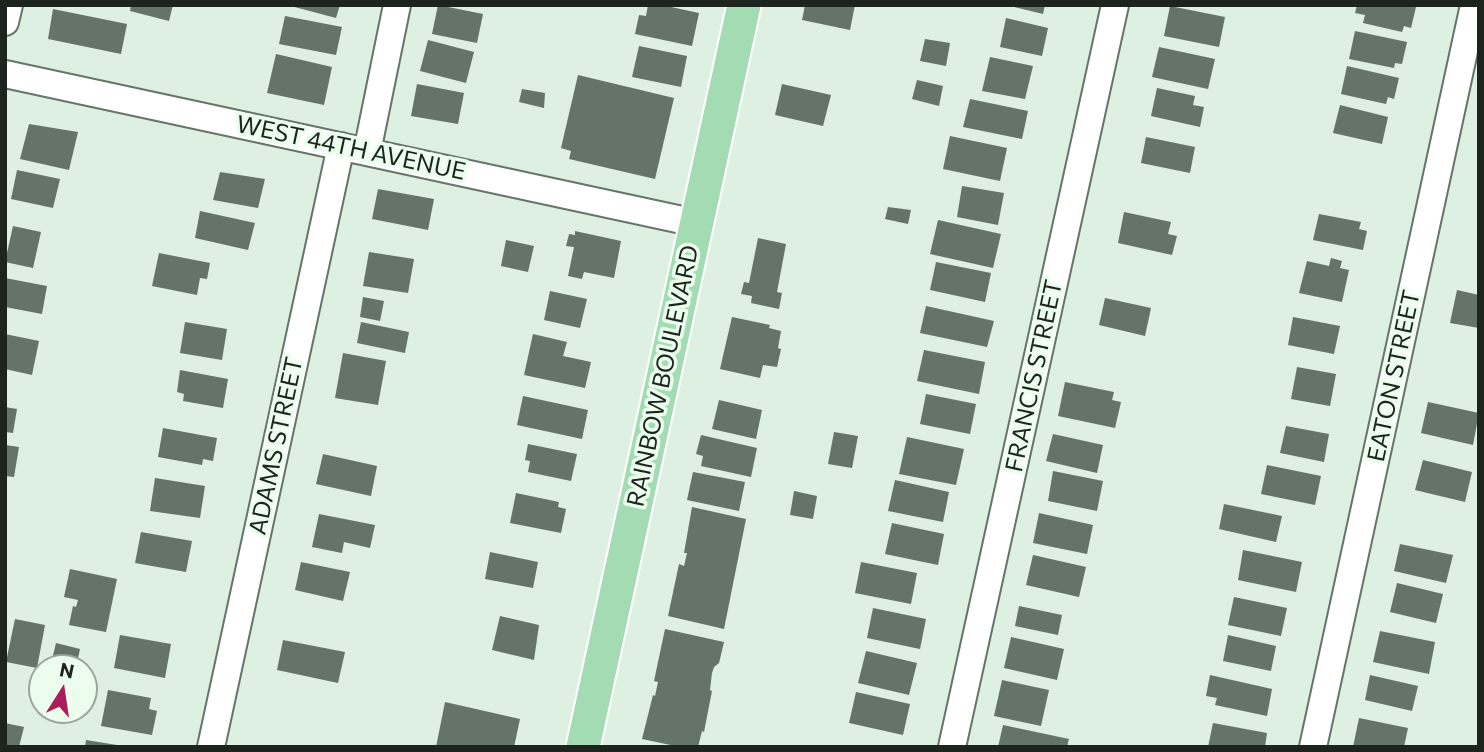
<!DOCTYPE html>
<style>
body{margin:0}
#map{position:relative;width:1484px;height:752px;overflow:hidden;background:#ddf0e1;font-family:Commissioner,sans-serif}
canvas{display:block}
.frame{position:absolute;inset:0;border:7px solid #1d241e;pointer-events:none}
.north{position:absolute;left:28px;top:654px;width:70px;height:70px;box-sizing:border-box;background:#ebfeee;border:2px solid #99a79b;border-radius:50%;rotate:12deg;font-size:19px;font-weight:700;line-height:28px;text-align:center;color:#1d241e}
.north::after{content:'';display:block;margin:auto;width:24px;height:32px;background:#ab1d5b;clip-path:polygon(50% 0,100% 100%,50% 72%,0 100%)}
</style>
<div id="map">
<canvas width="1484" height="752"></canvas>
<div class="frame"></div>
<div class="north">N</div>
</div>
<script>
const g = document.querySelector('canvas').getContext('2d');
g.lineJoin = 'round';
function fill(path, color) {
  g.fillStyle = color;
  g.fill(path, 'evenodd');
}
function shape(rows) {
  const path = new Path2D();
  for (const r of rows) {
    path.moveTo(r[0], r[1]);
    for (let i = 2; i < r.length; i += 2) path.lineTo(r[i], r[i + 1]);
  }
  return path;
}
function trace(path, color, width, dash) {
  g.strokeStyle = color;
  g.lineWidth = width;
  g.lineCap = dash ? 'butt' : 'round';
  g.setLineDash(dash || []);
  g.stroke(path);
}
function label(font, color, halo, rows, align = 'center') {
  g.font = font + ' Commissioner,sans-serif';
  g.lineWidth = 7;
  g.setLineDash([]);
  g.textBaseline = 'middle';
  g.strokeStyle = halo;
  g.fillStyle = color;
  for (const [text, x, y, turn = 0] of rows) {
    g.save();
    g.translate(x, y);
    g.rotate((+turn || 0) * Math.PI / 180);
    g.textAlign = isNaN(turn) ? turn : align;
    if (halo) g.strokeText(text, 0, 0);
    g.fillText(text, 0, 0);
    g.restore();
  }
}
const building = shape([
 [131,5,173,5,169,21,130,11],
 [287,5,340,5,336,18],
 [438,5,483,14,477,43,432,34],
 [648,5,662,5,699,13,692,46,635,34,639,15,646,16],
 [805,5,855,5,850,30,802,20],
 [1006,5,1045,5,1043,14],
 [1357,5,1408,5,1416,7,1411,28,1404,26,1402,32,1363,23,1365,15,1355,13],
 [1170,6,1225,17,1219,47,1164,36],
 [53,9,127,24,121,54,48,39],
 [285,16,342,27,336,55,279,44],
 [1006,18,1048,28,1042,56,1000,47],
 [1355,31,1407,42,1402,64,1395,63,1394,68,1349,59],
 [925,39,950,43,946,66,920,61],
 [428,40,474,52,466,83,420,71],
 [639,46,687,56,681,87,632,77],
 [1159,47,1215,59,1208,89,1152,77],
 [276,54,332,67,324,105,267,93],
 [990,57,1033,66,1025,99,982,91],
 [1347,66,1399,78,1394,99,1388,97,1386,104,1341,94],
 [578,75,674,98,655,179,569,159,571,151,561,148],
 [917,80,943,86,939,106,912,99],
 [417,84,464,93,458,124,411,116],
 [782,84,831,95,823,126,775,115],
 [1157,88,1195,96,1193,105,1204,107,1200,127,1151,116],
 [522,89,545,93,544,108,519,102],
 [970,99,1028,111,1022,139,963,127],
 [1340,105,1388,117,1382,144,1333,133],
 [29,124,78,132,69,170,20,159],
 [950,136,1007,148,1000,181,943,169],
 [1146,137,1195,147,1190,173,1141,163],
 [17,170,60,179,53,208,11,199],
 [220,172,265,179,258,208,213,200],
 [962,186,1004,193,998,225,957,217],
 [378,189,434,199,428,230,372,219],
 [888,207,911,210,908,224,885,219],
 [200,211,255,223,248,250,195,238],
 [1124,212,1171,222,1168,234,1177,236,1172,255,1118,243],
 [1319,214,1361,222,1359,229,1367,231,1363,250,1313,240],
 [938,220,1001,234,993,268,930,254],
 [13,226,41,232,33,268,5,262],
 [575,231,621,241,614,278,584,272,582,279,568,276,574,247,566,246,569,234,575,235],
 [758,238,786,244,777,292,782,293,779,309,751,303,752,296,741,294,744,282,749,283],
 [506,240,534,246,528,272,501,266],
 [369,252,414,259,408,293,363,286],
 [159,253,210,263,207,279,200,278,197,295,152,286],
 [1331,258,1342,261,1340,268,1349,270,1342,302,1299,293,1307,261,1329,266],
 [936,262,991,273,985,302,930,290],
 [5,278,47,286,42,314,5,307],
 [1457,290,1479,295,1479,328,1450,323],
 [550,291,587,299,580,328,544,320],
 [363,297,384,301,380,321,360,317],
 [1105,298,1151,308,1145,336,1099,325],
 [926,306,994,321,987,347,920,333],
 [732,317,770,325,769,328,781,331,778,348,781,349,777,367,763,365,760,378,720,369],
 [1293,317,1340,326,1334,354,1288,345],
 [185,322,227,329,222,360,180,353],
 [361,322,409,332,405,353,357,343],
 [5,334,39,341,32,375,5,369],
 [533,334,567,342,563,356,591,362,585,388,524,375],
 [924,350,985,362,979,394,917,381],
 [343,353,386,361,378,405,335,398],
 [1297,367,1336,374,1330,406,1291,399],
 [180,370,228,379,223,408,183,401,184,394,177,392],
 [1065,382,1114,392,1112,400,1121,402,1115,428,1058,416],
 [926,394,976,404,970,434,920,424],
 [523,396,588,410,582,439,517,425],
 [719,400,762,410,756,439,712,429],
 [1428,402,1479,413,1473,445,1421,433],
 [5,407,17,409,13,433,5,432],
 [1286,426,1329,434,1324,462,1280,453],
 [163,428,217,438,213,461,203,459,202,465,158,457],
 [834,432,858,436,852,468,828,464],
 [1053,434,1103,445,1097,473,1046,461],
 [701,435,757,448,751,477,701,466,703,456,696,454],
 [907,437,964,449,956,485,899,474],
 [528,444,577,454,571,481,528,472,530,461,525,460],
 [5,445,19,447,14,477,5,476],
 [323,454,377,466,371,496,316,484],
 [1423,460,1472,472,1465,502,1415,490],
 [1267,465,1321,476,1315,505,1261,494],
 [1053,471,1103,481,1097,511,1048,501],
 [693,472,745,482,739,511,687,500],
 [155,478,205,486,200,518,150,511],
 [895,480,949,492,943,522,888,511],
 [794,491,817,496,813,519,790,515],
 [516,493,559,502,558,507,566,509,561,533,510,523],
 [1224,504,1282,516,1276,542,1219,529],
 [692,507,746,519,724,629,668,616,679,564,684,566,687,553,684,553],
 [1039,513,1093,525,1087,554,1033,543],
 [319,514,375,525,370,548,344,542,342,553,312,547],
 [892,523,944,534,938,565,885,554],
 [141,532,192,541,186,572,135,563],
 [1400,544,1453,555,1446,583,1394,571],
 [1243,550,1302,562,1296,592,1238,580],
 [490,552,538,562,533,588,485,579],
 [1033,555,1086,567,1079,597,1026,585],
 [301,562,350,572,343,601,295,590],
 [861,562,917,573,911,604,855,593],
 [70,569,117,579,106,632,69,625,73,606,76,607,78,600,64,597],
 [1397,583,1443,594,1436,623,1390,612],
 [1234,597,1287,608,1281,636,1228,625],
 [1019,606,1062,615,1058,635,1015,626],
 [873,608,926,619,920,649,867,638],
 [500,616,539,625,534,660,492,650],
 [15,619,45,625,37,668,6,662],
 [665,629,724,642,719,663,714,667,712,673,710,690,712,691,704,732,702,731,698,747,680,747,642,739,653,695,655,696,658,682,654,681],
 [1380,631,1435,642,1429,674,1373,662],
 [120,635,171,644,165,678,114,668],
 [1228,635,1276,646,1271,671,1223,661],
 [1011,637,1064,649,1057,680,1004,668],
 [283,640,345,652,338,683,277,670],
 [56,643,80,649,76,668,50,668],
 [866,651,917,663,909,695,858,683],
 [1210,675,1272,689,1267,716,1215,705,1217,698,1206,696],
 [1370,675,1418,686,1412,711,1365,700],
 [1002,680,1049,690,1041,726,994,716],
 [108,690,151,698,149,709,157,711,152,735,101,726],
 [856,692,910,704,903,735,849,723],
 [445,702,520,719,514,747,436,747],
 [1359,718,1408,728,1404,747,1353,747],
 [5,723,24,727,19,747,5,747],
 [1213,723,1267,733,1265,747,1208,747],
 [1003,725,1069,739,1067,747,998,747],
 [86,740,117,745,117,747,85,747]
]);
const minor = shape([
 [5,22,9,5],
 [5,74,696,223],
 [367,152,397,5],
 [211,747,341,146],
 [952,747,1115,5],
 [1313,747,1474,5]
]);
const major = shape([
 [583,747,744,5]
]);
const streetNames = [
 ["WEST 44TH AVENUE",351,148,12],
 ["RAINBOW BOULEVARD",663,376,-78],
 ["FRANCIS STREET",1034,376,-78],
 ["EATON STREET",1394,376,-78],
 ["ADAMS STREET",276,446,-78]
];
fill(building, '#647467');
trace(minor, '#657568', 30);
trace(major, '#fff', 37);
trace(minor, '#fff', 26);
trace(major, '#a3dbb2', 33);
label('24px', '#1d241e', '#ebfeee', streetNames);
</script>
